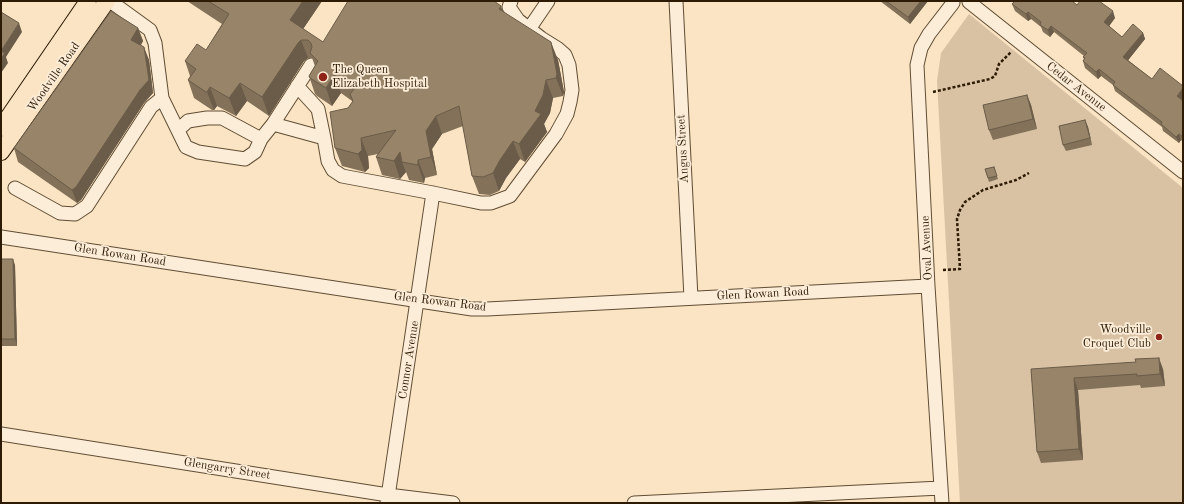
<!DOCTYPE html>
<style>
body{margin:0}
#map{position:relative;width:1184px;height:504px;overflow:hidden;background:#fbe4c3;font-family:"Old Standard TT",serif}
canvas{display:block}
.frame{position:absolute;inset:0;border:2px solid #2d1b05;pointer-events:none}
</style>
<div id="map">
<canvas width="1184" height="504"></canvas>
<div class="frame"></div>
</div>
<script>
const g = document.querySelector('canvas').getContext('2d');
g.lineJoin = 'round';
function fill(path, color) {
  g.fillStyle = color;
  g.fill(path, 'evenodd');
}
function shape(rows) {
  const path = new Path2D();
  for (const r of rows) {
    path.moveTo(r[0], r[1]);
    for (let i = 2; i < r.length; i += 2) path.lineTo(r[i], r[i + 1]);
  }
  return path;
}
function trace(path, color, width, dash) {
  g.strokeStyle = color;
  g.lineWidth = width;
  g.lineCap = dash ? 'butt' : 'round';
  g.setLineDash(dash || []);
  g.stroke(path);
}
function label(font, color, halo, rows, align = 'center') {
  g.font = font + ' "Old Standard TT",serif';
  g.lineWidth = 3.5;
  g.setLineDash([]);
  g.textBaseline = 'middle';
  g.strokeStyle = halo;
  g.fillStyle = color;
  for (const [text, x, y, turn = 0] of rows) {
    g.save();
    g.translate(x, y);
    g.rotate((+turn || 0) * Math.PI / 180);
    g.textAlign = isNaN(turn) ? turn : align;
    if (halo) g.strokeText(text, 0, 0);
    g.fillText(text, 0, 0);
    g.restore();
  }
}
const green = shape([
 [969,14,1183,188,1183,503,960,503,937,81,941,53]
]);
const path = shape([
 [933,92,990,79,995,76,999,64,1011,52],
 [943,270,960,269,957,219,960,210,965,202,983,190,1016,180,1029,173]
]);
const minor = shape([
 [110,1,150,30,155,43,162,98,186,147,198,152,245,159,255,152,261,139,273,124,311,65],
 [676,1,691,298],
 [969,2,1183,172],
 [529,29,548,1],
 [273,124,324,138,318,109,297,86],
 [178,130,188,121,207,118,222,118,261,139],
 [324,138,328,161,333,170,342,176,433,193,481,203,491,203,510,196,556,134,567,114,570,102,572,90,569,65,565,55,557,48,541,38,518,20,509,7,511,1],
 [15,188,60,213,75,214,87,206,151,107,162,98],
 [1,237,472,309,487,309,928,286],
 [1,434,388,495,453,503],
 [387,503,433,193],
 [634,503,941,488],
 [942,503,928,286,917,65,921,48,929,34,953,3]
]);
const major = shape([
 [1,128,88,1],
 [1,152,107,1]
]);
const wall = shape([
 [187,1,322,1,303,29,323,42,503,11,558,60,564,92,563,96,553,98,550,113,544,124,547,132,525,162,520,159,506,178,499,191,490,195,479,194,472,176,463,126,442,134,432,149,437,175,425,178,424,183,409,180,406,172,400,179,382,175,376,157,378,154,368,156,369,168,365,172,342,166,335,148,348,108,353,101,352,101,341,93,332,106,317,96,315,94,309,76,315,66,312,58,308,58,304,61,269,116,247,101,236,116,217,106,214,110,212,110,194,98,188,80,190,76,185,61,206,50,222,24],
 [880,1,928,1,910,24],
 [1011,1,1072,1,1077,5,1115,18,1109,26,1122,37,1143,33,1145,39,1128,60,1152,79,1183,101,1183,142,1181,140,1179,143,1163,131,1162,127,1115,91,1113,85,1101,76,1098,79,1085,68,1083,61,1084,59,1083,57,1084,56,1054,32,1050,37,1043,32,1041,27,1031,19,1028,21,1015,11,1012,4,1014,3],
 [138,28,143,41,141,45,149,60,153,93,144,103,81,200,77,203,18,162,14,148],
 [1027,95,1031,105,1037,129,993,140,989,130],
 [1085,120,1088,127,1092,145,1066,151,1063,145],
 [994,167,998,179,989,182,985,169],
 [1,259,15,265,17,346,1,346],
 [1031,369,1163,369,1165,386,1141,388,1140,385,1078,390,1083,460,1041,463,1037,452]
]);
const shadedWall = shape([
 [303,1,322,1,297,38,290,20],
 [921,1,928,1,910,24,908,17],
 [501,6,507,24,499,9],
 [1113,11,1115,18,1107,29,1104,22],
 [1028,12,1031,19,1028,21,1026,14],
 [19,23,22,32,6,57,8,63,1,73,1,51],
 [1051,26,1054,32,1050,37,1048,30],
 [138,28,143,41,136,53,131,40],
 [1143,33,1145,39,1126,63,1123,57],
 [301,40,308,58,304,61,269,116,262,97,298,43],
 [551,42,558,60,564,92,563,96,556,78],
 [144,47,149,60,153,93,144,103,81,200,77,203,72,190],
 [1099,69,1101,76,1098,79,1096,72],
 [334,75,341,93,332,106,326,88],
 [546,80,553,98,550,113,544,124,547,132,525,162,519,144,535,111],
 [240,83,247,101,236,116,229,98],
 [210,87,217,106,214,110,207,92],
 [1183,88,1183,98,1179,102,1177,96],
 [1027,95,1031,105,1037,129,1033,119],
 [436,116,442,134,432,149,437,175,431,157,426,131],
 [1085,120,1088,127,1092,145,1090,138],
 [1179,134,1181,140,1179,143,1176,137],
 [361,138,368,156,369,168,365,172,358,154],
 [513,141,520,159,506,178,499,191,493,173,500,160],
 [400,152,402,162,406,172,400,179,394,161],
 [418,160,425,178,424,183,418,165],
 [13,259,15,265,17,346,15,339],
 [1159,358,1163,369,1165,386,1160,374],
 [1074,378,1078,390,1083,460,1079,449]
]);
const building = shape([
 [208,1,303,1,290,20,323,42,348,1,494,1,501,6,499,9,551,42,557,74,556,78,546,80,543,95,535,111,541,114,519,144,513,141,500,160,493,173,483,177,472,176,459,106,436,116,426,131,431,157,418,160,418,165,402,162,400,152,394,161,376,157,396,130,361,138,362,150,358,154,335,148,330,112,348,108,353,101,350,94,355,88,334,75,326,88,310,78,309,76,318,61,310,53,312,47,311,43,308,40,301,40,298,43,262,97,240,83,229,98,210,87,207,92,206,92,188,80,196,69,185,61,197,44,206,50,229,14,208,1],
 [886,1,921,1,908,17,886,1],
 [1015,1,1072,1,1077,5,1080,1,1099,1,1113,11,1104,22,1122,37,1133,24,1143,33,1123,57,1152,79,1160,68,1183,86,1183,88,1177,96,1183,101,1183,137,1179,134,1176,137,1161,124,1162,122,1113,85,1115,82,1099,69,1096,72,1083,61,1085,58,1083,57,1087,53,1051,26,1048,30,1040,25,1041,22,1028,12,1026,14,1012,4,1015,1],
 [111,11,138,28,131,40,144,47,149,80,140,90,76,187,72,190,14,148,111,11],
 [1,12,19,23,1,51,5,53,1,59,1,12],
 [1027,95,1033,119,989,130,983,105,1027,95],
 [1085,120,1090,138,1063,145,1059,126,1085,120],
 [994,167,997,176,988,178,985,169,994,167],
 [1,259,13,259,15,339,1,339,1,259],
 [1159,358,1160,374,1137,376,1137,374,1074,378,1079,449,1037,452,1031,369,1136,362,1135,359,1159,358]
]);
const markers = [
 [323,77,5,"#8f2418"],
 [1159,337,4,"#8f2418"]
];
const poiNames = [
 ["The Queen",332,70],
 ["Elizabeth Hospital",332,84],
 ["Woodville",1151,330,"right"],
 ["Croquet Club",1151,344,"right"]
];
const streetNames = [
 ["Woodville Road",54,77,-55],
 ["Cedar Avenue",1076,87,38],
 ["Angus Street",683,149,-93],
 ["Oval Avenue",927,248,-93],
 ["Glen Rowan Road",120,255,9],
 ["Glen Rowan Road",763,294,-3],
 ["Glen Rowan Road",440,302,7],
 ["Connor Avenue",409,360,-81],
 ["Glengarry Street",227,469,9]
];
fill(green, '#d8c2a3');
trace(minor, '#604d34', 15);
trace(major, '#2d1b05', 18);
trace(path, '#2d1b05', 2.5, [3, 2]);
trace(minor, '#fcedd8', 13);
trace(major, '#fbe4c3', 16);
fill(wall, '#837259');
fill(shadedWall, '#6a5c49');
fill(building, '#988468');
trace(building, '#6a5c49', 1);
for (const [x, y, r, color] of markers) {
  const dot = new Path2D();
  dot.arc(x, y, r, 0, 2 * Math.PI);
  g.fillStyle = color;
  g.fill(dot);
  trace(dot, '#fcedd8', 1.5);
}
label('12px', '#2d1b05', '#fcedd8', poiNames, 'left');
label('12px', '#2d1b05', '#fcedd8', streetNames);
</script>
